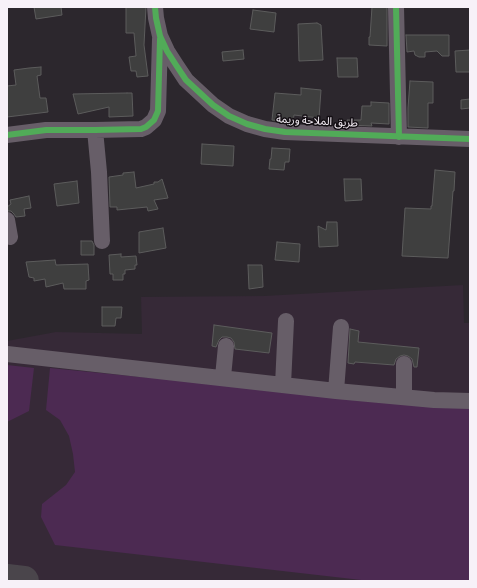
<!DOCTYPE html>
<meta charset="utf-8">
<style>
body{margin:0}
#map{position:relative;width:477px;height:588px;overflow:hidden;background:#2c272d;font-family:"Source Sans 3",sans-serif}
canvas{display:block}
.frame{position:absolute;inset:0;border:8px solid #f7f1f8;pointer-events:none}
</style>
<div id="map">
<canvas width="477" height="588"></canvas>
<div class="frame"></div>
</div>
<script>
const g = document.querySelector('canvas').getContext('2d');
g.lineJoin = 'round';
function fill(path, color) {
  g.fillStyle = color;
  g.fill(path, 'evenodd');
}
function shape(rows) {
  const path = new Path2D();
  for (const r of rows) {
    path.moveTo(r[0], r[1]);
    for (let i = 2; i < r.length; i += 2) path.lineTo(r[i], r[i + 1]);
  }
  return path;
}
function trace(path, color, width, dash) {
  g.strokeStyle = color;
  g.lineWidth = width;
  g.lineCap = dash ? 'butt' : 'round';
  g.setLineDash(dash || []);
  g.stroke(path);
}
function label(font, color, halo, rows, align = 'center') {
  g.font = font + ' "Source Sans 3","Noto Sans Arabic",sans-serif';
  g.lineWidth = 3;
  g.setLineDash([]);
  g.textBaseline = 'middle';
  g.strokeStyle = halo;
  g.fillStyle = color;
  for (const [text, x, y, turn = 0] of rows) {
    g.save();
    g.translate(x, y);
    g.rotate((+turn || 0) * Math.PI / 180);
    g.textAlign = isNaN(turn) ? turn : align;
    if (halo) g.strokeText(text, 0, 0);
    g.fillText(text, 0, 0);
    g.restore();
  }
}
const built = shape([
 [463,285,464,323,470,323,470,581,7,581,7,341,56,332,142,334,141,297,264,296]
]);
const green = shape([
 [7,365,34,368,29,411,7,422],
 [50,368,141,377,470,402,470,581,370,581,55,545,41,517,42,504,66,485,75,472,73,454,69,436,60,420,46,410]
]);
const taxiway = shape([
 [7,579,24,581]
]);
const building = shape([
 [34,7,61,7,62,15,36,19,34,7],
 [126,7,146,7,144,45,148,76,137,77,136,71,131,71,129,57,136,56,134,33,126,33,126,7],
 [372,7,387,7,387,46,369,45,369,37,370,37,372,7],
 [253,10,276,13,274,32,250,29,253,10],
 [317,23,321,25,323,60,299,61,298,24,317,23],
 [406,35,449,35,449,56,442,56,437,51,425,52,425,57,419,57,415,55,414,51,407,52,406,35],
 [243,50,244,59,223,61,222,52,243,50],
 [470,50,470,72,456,72,455,51,470,50],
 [337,58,357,58,358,77,338,77,337,58],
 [41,67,41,75,37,76,40,98,46,98,48,112,7,117,7,86,16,85,14,70,29,68,41,67],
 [410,81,433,82,433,103,428,103,428,128,408,127,408,108,410,81],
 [301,88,321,90,319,118,294,115,293,122,272,120,275,93,301,95,301,88],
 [127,93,132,93,133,116,109,117,109,107,78,114,73,94,127,93],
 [470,99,470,108,461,109,461,100,470,99],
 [371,102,389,103,389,124,371,123,372,126,347,125,347,120,361,120,362,106,371,106,371,102],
 [202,144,234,146,233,166,201,164,202,144],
 [272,148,290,149,289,162,285,162,284,170,269,169,270,159,271,159,272,148],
 [435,170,455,172,454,191,453,191,448,258,402,256,405,208,431,209,431,206,432,206,435,170],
 [134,172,136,188,154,184,154,182,158,182,162,179,168,198,154,200,158,209,148,211,147,207,117,210,117,207,110,207,109,177,123,175,123,173,134,172],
 [344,179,361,179,362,200,345,201,344,179],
 [77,181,79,203,57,206,54,184,77,181],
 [29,196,31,208,24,209,25,216,16,217,14,214,11,211,8,211,7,207,11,204,10,200,29,196],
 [327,222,337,222,338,246,319,247,318,226,326,230,327,222],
 [163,228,166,248,139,253,139,232,163,228],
 [81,241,92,241,94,245,94,255,81,255,81,241],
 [277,242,300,244,299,262,275,260,277,242],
 [121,254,121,257,136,256,137,265,135,265,135,269,125,270,125,274,123,274,123,280,113,280,113,274,110,274,109,255,121,254],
 [55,260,56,265,88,264,89,280,86,281,86,289,64,289,63,283,46,287,45,279,34,281,34,278,29,277,26,262,55,260],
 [248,265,262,265,263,287,249,289,248,265],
 [102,307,122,307,121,318,116,318,115,326,102,326,102,307],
 [214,325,272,333,269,353,235,349,234,342,231,338,227,337,222,337,219,340,216,347,212,346,214,325],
 [350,329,359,331,358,342,419,348,417,367,414,367,412,359,408,356,404,355,400,356,396,359,394,365,355,362,354,364,348,363,350,329]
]);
const minor = shape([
 [155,7,156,18,160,36,167,51,176,65,186,80,213,105,229,116,247,124,265,129,285,132,470,139],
 [396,7,399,137],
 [95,130,99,172,102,241],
 [7,135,46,130,95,130,141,129,146,127,154,120,158,111,160,39],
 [7,220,10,237],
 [7,354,336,391,434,400,470,401],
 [223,377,226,346],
 [283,385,286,321],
 [336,391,341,327],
 [404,397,404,364]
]);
const cycleway = shape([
 [155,7,156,18,160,36,167,51,176,65,186,80,213,105,229,116,247,124,265,129,285,132,470,139],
 [396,7,399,137],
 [7,135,46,130,95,130,141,129,146,127,154,120,158,111,160,39]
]);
const streetNames = [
 ["طريق الملاحة وريمة",317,122,3]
];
fill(built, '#362937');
fill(green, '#4c2a52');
trace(taxiway, '#4a454b', 30);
fill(building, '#3f3f3f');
trace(building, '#5c5c5c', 1);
trace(minor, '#675e68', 16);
trace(cycleway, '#51ab58', 6);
label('11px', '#f7f1f8', '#140f14', streetNames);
</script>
